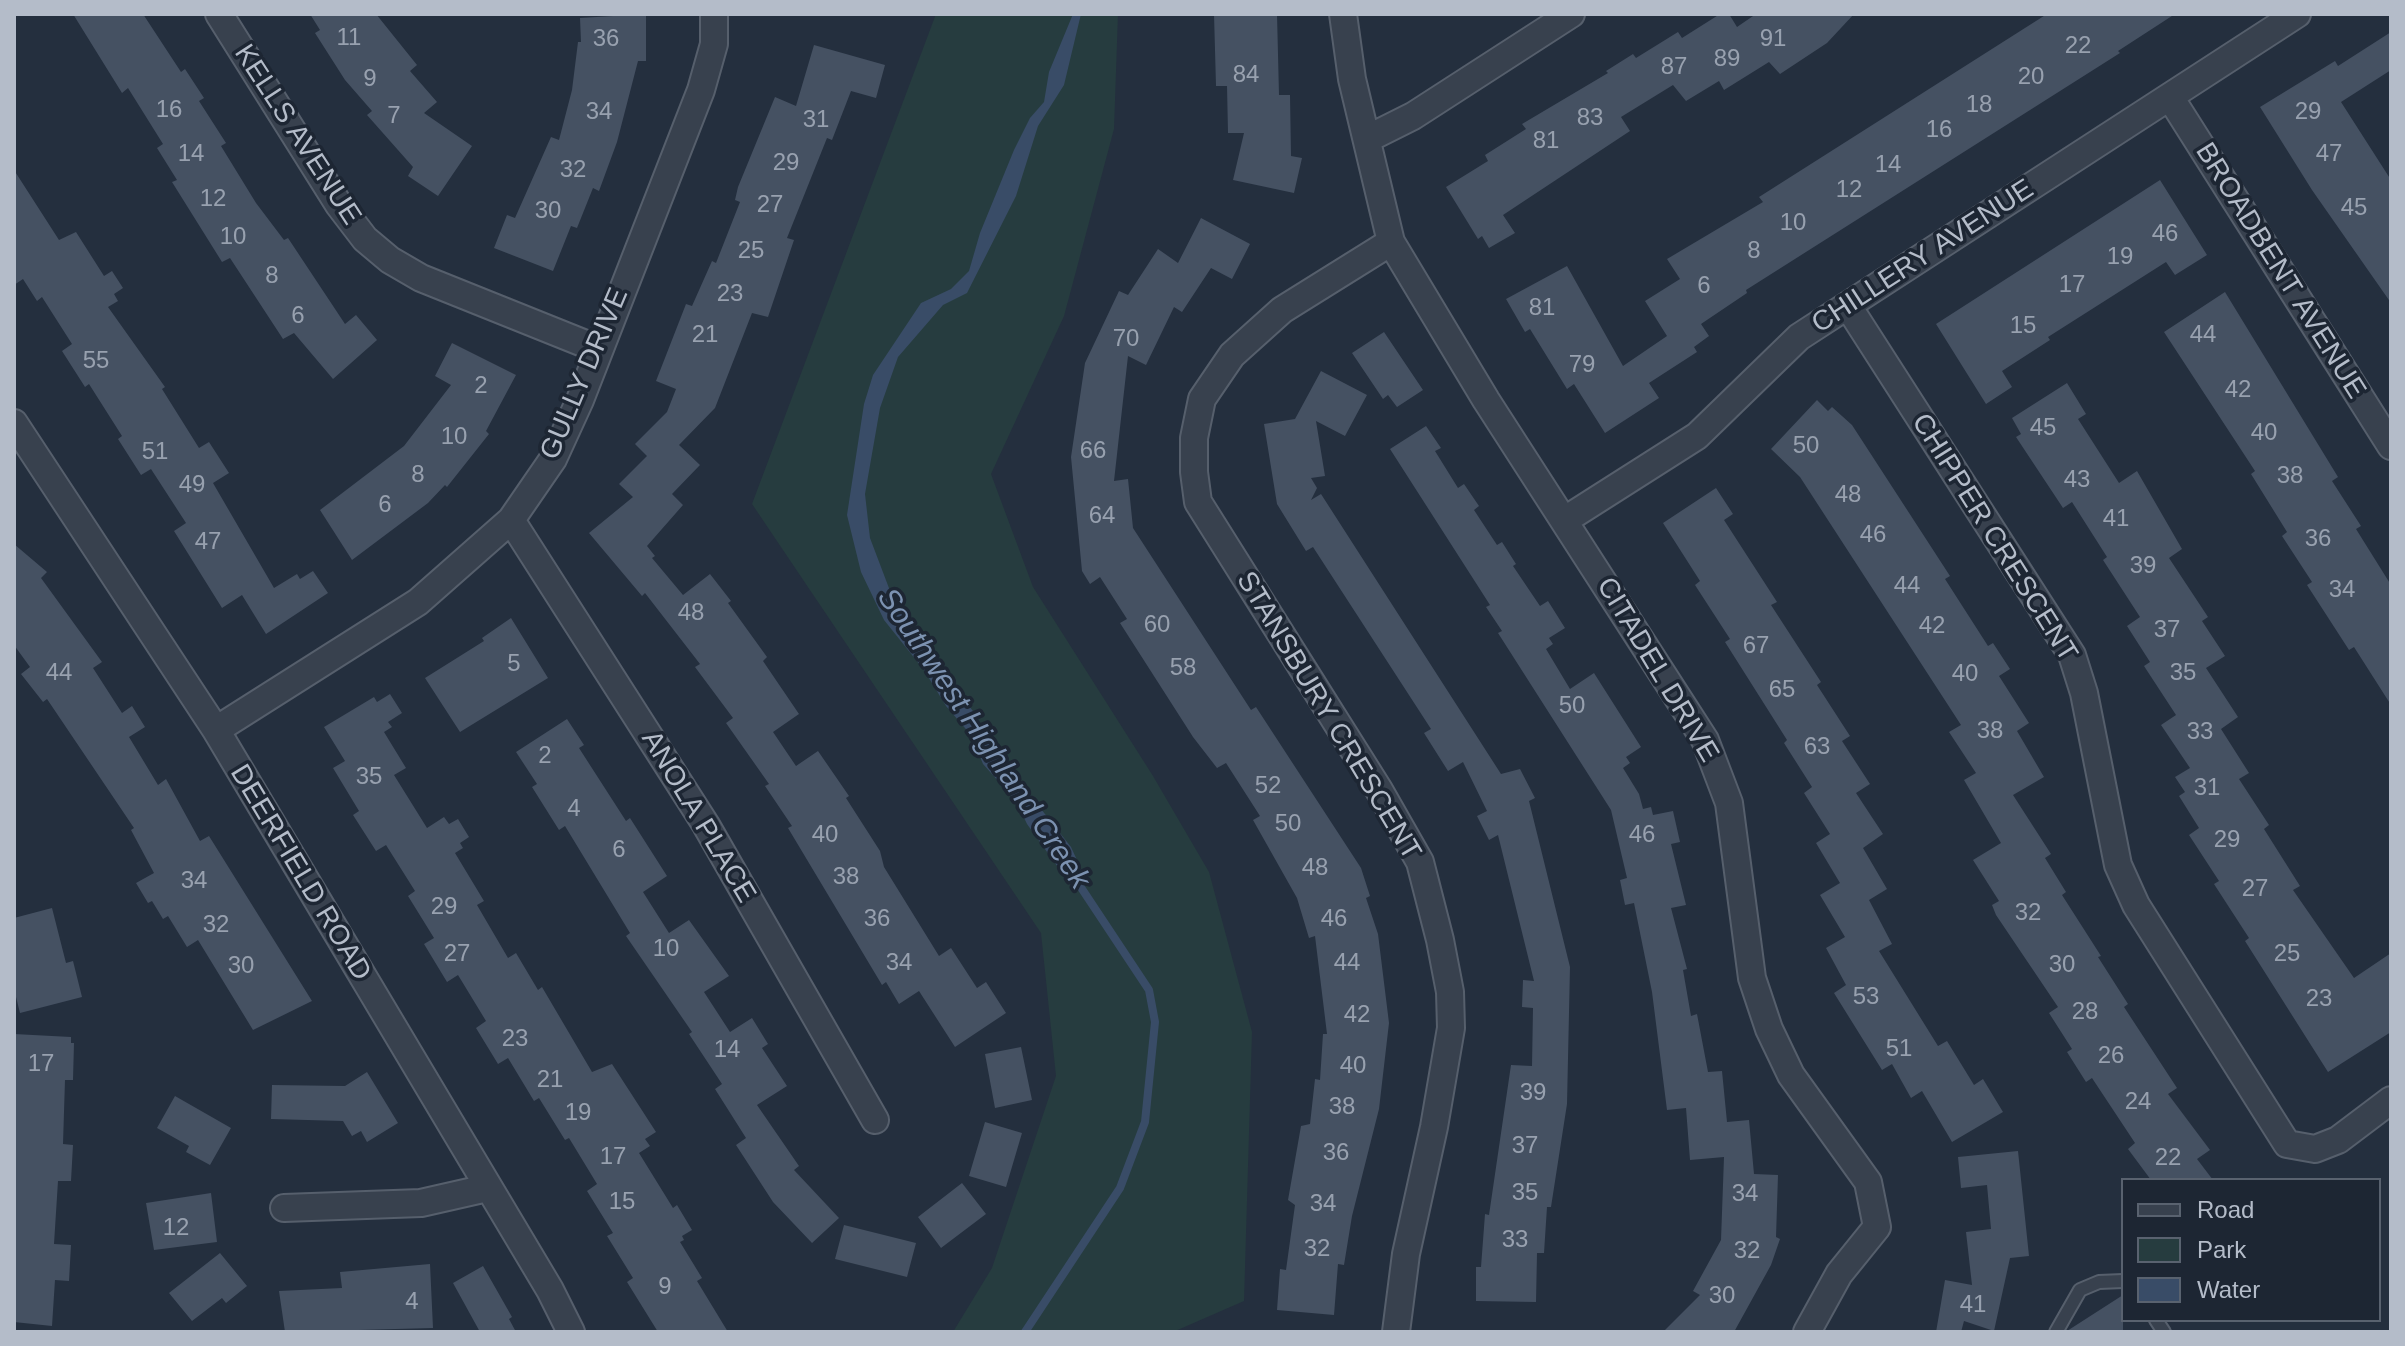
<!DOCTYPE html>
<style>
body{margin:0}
#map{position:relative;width:2405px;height:1346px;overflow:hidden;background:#242f3e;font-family:Arial,sans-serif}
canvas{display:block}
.frame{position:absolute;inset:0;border:16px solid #b4bcc9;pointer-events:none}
.legend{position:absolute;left:2121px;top:1178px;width:260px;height:144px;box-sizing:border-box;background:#1d2633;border:2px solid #59626f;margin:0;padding:10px 14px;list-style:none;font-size:24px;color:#b4bcc9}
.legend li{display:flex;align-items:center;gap:16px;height:40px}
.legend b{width:40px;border:2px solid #59626f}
</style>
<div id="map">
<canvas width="2405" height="1346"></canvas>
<div class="frame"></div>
<ul class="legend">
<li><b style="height:10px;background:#38414e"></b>Road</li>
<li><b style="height:22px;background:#263c3f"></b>Park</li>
<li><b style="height:22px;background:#394c67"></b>Water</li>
</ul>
</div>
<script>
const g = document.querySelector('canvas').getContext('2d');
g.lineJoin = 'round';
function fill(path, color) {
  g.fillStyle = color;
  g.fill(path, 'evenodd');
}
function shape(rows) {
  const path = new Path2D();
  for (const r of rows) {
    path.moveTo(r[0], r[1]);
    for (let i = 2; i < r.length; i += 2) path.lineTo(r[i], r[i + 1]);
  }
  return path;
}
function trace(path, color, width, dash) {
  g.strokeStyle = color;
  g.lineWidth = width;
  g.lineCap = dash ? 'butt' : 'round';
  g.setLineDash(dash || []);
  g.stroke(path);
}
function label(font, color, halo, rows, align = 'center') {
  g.font = font + ' Arial,sans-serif';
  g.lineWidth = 7;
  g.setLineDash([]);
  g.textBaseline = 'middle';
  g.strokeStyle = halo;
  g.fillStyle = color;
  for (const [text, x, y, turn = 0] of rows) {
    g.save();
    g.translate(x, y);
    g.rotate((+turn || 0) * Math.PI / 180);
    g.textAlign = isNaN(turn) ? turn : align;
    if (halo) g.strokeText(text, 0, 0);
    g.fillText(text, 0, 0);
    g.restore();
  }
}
const green = shape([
 [936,14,1118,14,1114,129,1064,316,991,474,1033,587,1153,776,1209,872,1252,1032,1244,1301,1173,1332,953,1332,992,1268,1056,1076,1041,933,752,504]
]);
const water = shape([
 [1073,14,1081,14,1064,85,1038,126,1016,196,967,293,943,305,898,357,880,408,865,494,870,538,895,604,975,714,992,747,1071,847,1087,882,1082,889,1073,885,1060,870,1027,824,1016,801,983,764,971,735,946,706,924,670,884,620,861,572,847,515,864,404,873,375,921,303,951,289,969,271,980,233,1014,150,1030,118,1044,102,1049,72]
]);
const stream = shape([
 [1025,1332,1120,1188,1145,1122,1155,1022,1149,990,1082,889]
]);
const building = shape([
 [73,14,143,14,181,72,185,69,204,98,199,101,226,143,221,146,256,203,284,240,288,238,345,324,356,315,377,340,333,379,294,333,283,339,230,258,222,262,172,182,177,180,157,148,163,144,128,88,122,93],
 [310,14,376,14,417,65,410,71,437,102,424,113,472,146,438,196,408,176,413,167,367,115,372,111,345,80,315,33,320,30],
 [646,14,646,61,638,61,617,142,599,191,593,188,577,228,571,226,553,271,494,248,507,215,515,218,551,137,559,140,572,90,578,42,581,42,580,18],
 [1214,14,1277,14,1279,95,1290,95,1291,156,1302,158,1294,193,1233,180,1244,133,1228,133,1227,86,1216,86],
 [1720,14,1729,14,1737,27,1756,14,1854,14,1827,43,1780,74,1769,62,1724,90,1719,81,1686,101,1673,85,1621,117,1630,131,1503,215,1515,233,1489,248,1482,236,1478,239,1446,187,1488,161,1485,155,1526,129,1522,124,1608,73,1606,71,1633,54,1636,58,1678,32,1682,38],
 [2047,14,2175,14,2118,51,2120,53,1746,290,1747,293,1701,324,1709,336,1694,347,1697,352,1649,383,1659,398,1605,433,1574,384,1567,389,1530,329,1525,332,1506,299,1567,266,1623,366,1667,336,1645,301,1680,279,1667,259,1763,202,1759,197],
 [2391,32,2391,70,2341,102,2391,180,2391,303,2312,190,2260,107,2335,61,2338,66],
 [814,45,885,65,876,98,851,91,832,140,827,138,787,238,794,240,768,317,752,313,715,408,679,445,700,465,672,494,683,505,647,546,655,556,652,558,683,595,710,574,731,601,728,603,767,657,763,661,799,714,773,732,796,766,818,751,849,796,846,798,880,851,884,867,939,956,951,948,977,988,986,982,1006,1013,955,1047,919,991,899,1004,886,982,882,985,788,828,792,826,765,786,769,784,726,723,733,718,695,667,700,664,645,593,642,596,589,533,633,497,619,484,647,456,635,444,667,412,676,389,656,381,686,304,692,306,712,261,716,263,740,202,735,200,738,187,775,97,796,106],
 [14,170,59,240,76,232,104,276,112,271,123,288,114,294,118,301,108,307,165,387,162,389,199,448,209,442,229,473,213,483,274,588,297,574,300,579,313,571,328,593,266,634,242,595,222,608,174,531,186,523,151,469,141,475,118,439,122,436,89,384,85,387,62,351,72,344,42,297,37,301,23,279,14,285],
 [2160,180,2207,255,2175,275,2166,262,2048,337,2050,340,2002,371,2012,387,1986,404,1936,324],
 [1201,218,1250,244,1232,279,1211,268,1182,312,1174,307,1146,365,1128,356,1114,481,1128,479,1133,528,1251,710,1256,707,1361,868,1370,896,1366,898,1378,934,1389,1023,1379,1109,1352,1216,1344,1265,1338,1264,1334,1315,1277,1310,1280,1269,1286,1270,1295,1205,1288,1200,1301,1126,1310,1124,1315,1079,1320,1080,1323,1034,1327,1034,1315,936,1309,938,1297,898,1253,820,1260,816,1226,763,1217,768,1193,737,1120,623,1127,619,1100,577,1090,584,1082,571,1071,457,1085,363,1119,291,1128,295,1158,249,1178,263],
 [2225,292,2338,477,2332,481,2361,526,2356,529,2391,585,2391,705,2354,647,2349,650,2307,585,2312,582,2282,536,2287,532,2251,474,2255,471,2164,332],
 [1384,332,1423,390,1397,407,1388,395,1383,399,1352,353],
 [452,343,516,375,486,431,489,434,447,487,445,485,428,503,352,560,320,510,404,446,451,385,435,376],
 [1321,371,1367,395,1345,436,1316,421,1325,476,1311,478,1317,488,1311,500,1321,494,1501,774,1520,769,1535,798,1529,801,1570,967,1567,1104,1551,1207,1547,1207,1544,1253,1537,1253,1536,1302,1476,1301,1476,1267,1481,1267,1485,1214,1489,1215,1511,1065,1532,1066,1533,1008,1522,1007,1523,980,1534,981,1498,835,1489,840,1477,816,1487,811,1463,762,1448,771,1424,733,1431,729,1313,547,1306,551,1277,504,1264,424,1295,419],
 [2067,383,2086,414,2078,419,2119,483,2137,471,2182,549,2169,558,2208,617,2202,621,2225,656,2206,668,2238,717,2221,729,2249,773,2239,779,2269,825,2264,829,2300,886,2293,890,2354,978,2391,953,2391,1032,2328,1072,2245,941,2249,938,2214,884,2219,881,2189,835,2199,828,2179,796,2185,792,2175,777,2190,768,2161,725,2176,715,2144,666,2150,662,2127,626,2140,617,2103,560,2107,557,2072,502,2063,508,2016,437,2021,434,2012,418],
 [1817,400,1828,411,1832,407,1852,425,1950,576,1945,579,1988,646,1993,643,2010,669,1999,676,2029,723,2017,731,2044,777,2013,795,2051,854,2045,858,2066,892,2062,895,2101,956,2098,957,2128,1004,2124,1007,2177,1088,2168,1094,2210,1150,2197,1159,2213,1180,2151,1180,2128,1149,2135,1143,2092,1078,2086,1082,2067,1052,2072,1049,2049,1013,2058,1007,1996,915,1992,905,1999,901,1973,860,2001,843,1964,780,1976,773,1949,732,1961,725,1800,477,1771,449],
 [1426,426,1441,448,1435,451,1458,488,1464,484,1479,506,1474,510,1497,545,1502,542,1516,564,1513,566,1540,606,1548,601,1565,628,1549,638,1553,644,1546,649,1570,689,1594,673,1641,747,1626,757,1630,763,1623,768,1639,794,1643,809,1651,807,1653,815,1673,811,1680,842,1671,844,1686,905,1671,908,1687,969,1683,970,1691,1016,1697,1014,1708,1072,1722,1071,1727,1122,1749,1120,1754,1174,1778,1175,1776,1237,1780,1239,1771,1265,1734,1332,1663,1332,1700,1295,1693,1291,1721,1240,1724,1157,1690,1160,1686,1108,1667,1110,1652,992,1634,903,1625,905,1620,880,1627,878,1611,810,1498,633,1502,631,1486,607,1490,605,1390,449],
 [1716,488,1733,514,1724,520,1777,602,1771,605,1821,682,1817,685,1850,736,1842,741,1870,784,1856,793,1883,834,1863,848,1887,889,1869,900,1892,944,1879,951,1938,1046,1947,1041,1974,1085,1983,1079,2003,1112,1952,1142,1922,1091,1911,1098,1892,1064,1882,1070,1834,993,1846,985,1826,948,1845,937,1820,895,1840,883,1816,843,1830,834,1804,793,1812,787,1784,743,1787,740,1725,642,1730,639,1695,585,1700,581,1663,523],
 [14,544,47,572,41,578,102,662,93,668,122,713,132,706,145,727,129,737,158,785,166,779,200,841,209,836,312,1001,253,1030,198,940,187,947,168,916,163,919,152,901,148,903,136,883,154,873,131,830,134,828,47,699,43,702,21,674,30,667,14,645],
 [511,618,548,678,460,732,425,678,484,641,482,638],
 [390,694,402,713,388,722,392,727,384,732,406,768,394,775,427,828,444,817,449,824,458,819,469,837,460,843,463,848,455,853,484,901,477,905,508,958,516,953,538,990,542,987,592,1072,612,1064,656,1132,645,1139,650,1146,639,1153,673,1208,677,1205,692,1230,682,1236,684,1240,680,1242,702,1278,697,1281,728,1332,658,1332,627,1282,633,1278,607,1236,613,1233,587,1191,597,1184,569,1138,565,1140,539,1098,534,1101,508,1058,498,1064,476,1028,486,1021,458,975,447,982,424,944,434,938,408,896,415,891,386,845,376,851,353,815,359,811,333,768,345,761,324,727,374,697,377,702],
 [567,719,584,745,579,748,626,821,630,818,667,876,643,892,669,933,689,920,729,976,704,992,730,1032,752,1018,768,1044,762,1048,787,1086,757,1105,799,1166,794,1170,839,1218,812,1243,773,1202,736,1145,746,1138,715,1089,722,1084,689,1034,692,1032,626,936,630,933,565,826,559,830,532,787,537,784,516,752],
 [52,908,66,963,73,961,82,997,20,1013,14,989,14,918],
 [14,1034,71,1037,71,1043,74,1043,73,1080,65,1080,63,1144,73,1145,71,1181,58,1181,54,1244,71,1245,69,1281,55,1280,52,1326,14,1322],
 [1021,1047,1032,1100,995,1108,985,1054],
 [367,1072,398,1123,367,1142,361,1131,352,1136,343,1121,271,1119,272,1085,345,1086],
 [175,1096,231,1128,210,1165,186,1152,189,1146,157,1128],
 [985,1122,1022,1133,1006,1187,969,1176],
 [2018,1151,2029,1256,2010,1258,1994,1331,1964,1321,1961,1332,1936,1332,1945,1280,1972,1285,1966,1232,1991,1229,1987,1185,1961,1188,1958,1157],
 [962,1183,986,1214,941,1248,918,1217],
 [211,1193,217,1242,154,1250,146,1203],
 [844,1225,916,1243,907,1277,835,1259],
 [220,1253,247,1286,226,1303,222,1298,192,1321,169,1293],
 [430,1264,433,1328,285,1332,279,1291,342,1288,340,1272],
 [483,1266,512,1317,509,1319,516,1332,480,1332,453,1283],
 [2123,1295,2123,1332,2066,1332,2067,1331]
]);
const lane = shape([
 [2156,1320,2164,1332],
 [2056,1332,2080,1290,2099,1282,2123,1281]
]);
const street = shape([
 [219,14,339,205,365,239,390,260,421,278,598,349],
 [1343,14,1352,79,1391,242,1486,400,1705,740,1729,803,1752,978,1769,1029,1791,1075,1868,1182,1877,1227,1839,1274,1807,1332],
 [2170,97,2391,446],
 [1367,139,1413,116,1571,14],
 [1391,242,1282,310,1232,355,1202,399,1194,438,1194,472,1198,502,1379,790,1420,862,1440,940,1450,992,1451,1028,1434,1127,1406,1254,1396,1332],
 [1848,306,2072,655,2084,693,2118,865,2136,905,2287,1144,2315,1149,2338,1140,2391,1100],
 [14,423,216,730,550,1290,571,1332],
 [511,520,706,825,875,1120],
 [1565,520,1697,436,1799,337,2297,14],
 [216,730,418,602,511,520,553,459,580,400,701,90,714,44,714,14],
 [284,1208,421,1203,487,1188]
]);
const numberNames = [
 ["11",349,38],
 ["36",606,39],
 ["91",1773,39],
 ["22",2078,46],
 ["89",1727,59],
 ["87",1674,67],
 ["84",1246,75],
 ["20",2031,77],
 ["9",370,79],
 ["18",1979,105],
 ["16",169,110],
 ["34",599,112],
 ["29",2308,112],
 ["7",394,116],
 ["83",1590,118],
 ["31",816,120],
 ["16",1939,130],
 ["81",1546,141],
 ["14",191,154],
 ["47",2329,154],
 ["29",786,163],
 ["14",1888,165],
 ["32",573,170],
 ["12",1849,190],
 ["12",213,199],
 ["27",770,205],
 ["45",2354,208],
 ["30",548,211],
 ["10",1793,223],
 ["46",2165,234],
 ["10",233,237],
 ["25",751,251],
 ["8",1754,251],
 ["19",2120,257],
 ["8",272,276],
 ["17",2072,285],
 ["6",1704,286],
 ["23",730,294],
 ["81",1542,308],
 ["6",298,316],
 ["15",2023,326],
 ["21",705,335],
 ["44",2203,335],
 ["70",1126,339],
 ["55",96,361],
 ["79",1582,365],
 ["2",481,386],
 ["42",2238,390],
 ["45",2043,428],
 ["40",2264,433],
 ["10",454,437],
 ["50",1806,446],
 ["66",1093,451],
 ["51",155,452],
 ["8",418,475],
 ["38",2290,476],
 ["43",2077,480],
 ["49",192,485],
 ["48",1848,495],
 ["6",385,505],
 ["64",1102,516],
 ["41",2116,519],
 ["46",1873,535],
 ["36",2318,539],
 ["47",208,542],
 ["39",2143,566],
 ["44",1907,586],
 ["34",2342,590],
 ["48",691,613],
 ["60",1157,625],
 ["42",1932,626],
 ["37",2167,630],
 ["67",1756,646],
 ["5",514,664],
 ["58",1183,668],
 ["44",59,673],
 ["35",2183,673],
 ["40",1965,674],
 ["65",1782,690],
 ["50",1572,706],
 ["38",1990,731],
 ["33",2200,732],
 ["63",1817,747],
 ["2",545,756],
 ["35",369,777],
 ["52",1268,786],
 ["31",2207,788],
 ["4",574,809],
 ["50",1288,824],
 ["40",825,835],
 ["46",1642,835],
 ["29",2227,840],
 ["6",619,850],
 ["48",1315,868],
 ["38",846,877],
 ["34",194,881],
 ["27",2255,889],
 ["29",444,907],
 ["32",2028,913],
 ["36",877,919],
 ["46",1334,919],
 ["32",216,925],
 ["10",666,949],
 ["27",457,954],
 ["25",2287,954],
 ["34",899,963],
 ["44",1347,963],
 ["30",2062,965],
 ["30",241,966],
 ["53",1866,997],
 ["23",2319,999],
 ["28",2085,1012],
 ["42",1357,1015],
 ["23",515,1039],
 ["51",1899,1049],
 ["14",727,1050],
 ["26",2111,1056],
 ["17",41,1064],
 ["40",1353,1066],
 ["21",550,1080],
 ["39",1533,1093],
 ["24",2138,1102],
 ["38",1342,1107],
 ["19",578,1113],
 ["37",1525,1146],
 ["36",1336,1153],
 ["17",613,1157],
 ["22",2168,1158],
 ["35",1525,1193],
 ["34",1745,1194],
 ["15",622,1202],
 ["34",1323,1204],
 ["12",176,1228],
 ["33",1515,1240],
 ["32",1317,1249],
 ["32",1747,1251],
 ["9",665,1287],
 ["30",1722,1296],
 ["4",412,1302],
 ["41",1973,1305]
];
const streetNames = [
 ["KELLS AVENUE",297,135,57],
 ["CHILLERY AVENUE",1923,257,-33],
 ["BROADBENT AVENUE",2280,271,58],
 ["GULLY DRIVE",585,374,-67],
 ["CHIPPER CRESCENT",1994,538,58],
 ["CITADEL DRIVE",1657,670,59],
 ["STANSBURY CRESCENT",1328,716,59],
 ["ANOLA PLACE",698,817,59],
 ["DEERFIELD ROAD",300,873,59]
];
const waterNames = [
 ["Southwest Highland Creek",983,739,56]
];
fill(green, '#263c3f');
fill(water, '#394c67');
trace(stream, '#394c67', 8);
fill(building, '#455162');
trace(lane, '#565f6c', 16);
trace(street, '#565f6c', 30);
trace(lane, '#38414e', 12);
trace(street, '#38414e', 26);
label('24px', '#98a1af', null, numberNames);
label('28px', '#b4bcc9', '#1d2633', streetNames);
label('italic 30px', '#7c92b1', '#1d2633', waterNames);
</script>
